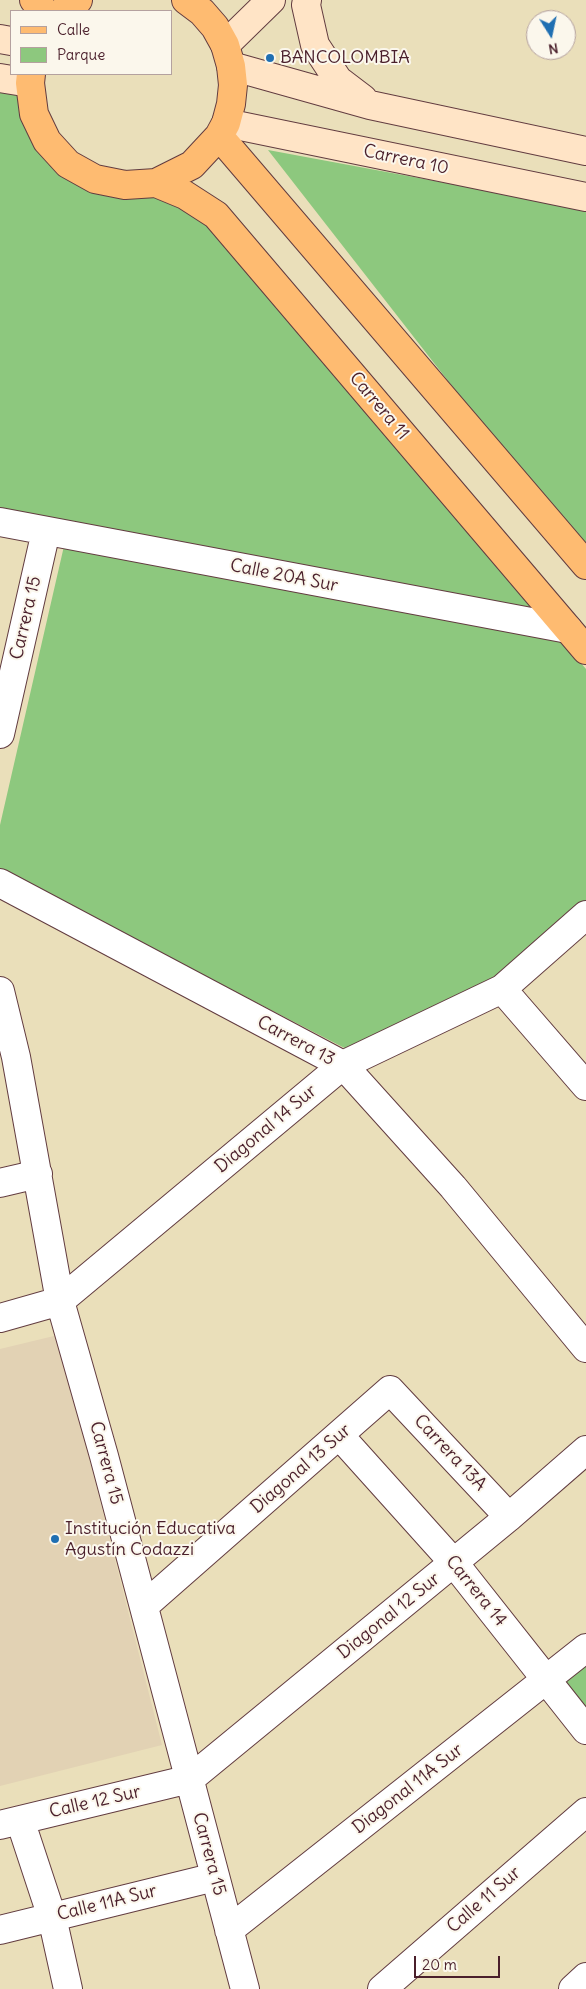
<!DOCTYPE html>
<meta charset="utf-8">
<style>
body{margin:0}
#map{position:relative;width:586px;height:1989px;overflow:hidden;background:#eadfba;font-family:Delius,sans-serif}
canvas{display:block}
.legend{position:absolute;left:10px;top:10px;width:162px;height:65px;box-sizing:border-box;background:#fbf7ec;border:1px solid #b4a19f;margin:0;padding:6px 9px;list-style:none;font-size:15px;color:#4a1f2b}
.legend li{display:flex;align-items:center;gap:10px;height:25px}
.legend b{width:25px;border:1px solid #b4a19f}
.north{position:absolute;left:526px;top:10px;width:50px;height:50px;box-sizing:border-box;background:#fbf7ec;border:1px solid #b4a19f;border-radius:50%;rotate:170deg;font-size:14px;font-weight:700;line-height:20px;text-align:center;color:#4a1f2b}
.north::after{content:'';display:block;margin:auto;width:18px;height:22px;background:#1f6fb2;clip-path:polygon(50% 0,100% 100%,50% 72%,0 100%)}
.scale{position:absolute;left:414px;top:1956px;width:86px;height:22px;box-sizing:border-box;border:2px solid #4a1f2b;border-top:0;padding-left:6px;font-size:15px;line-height:18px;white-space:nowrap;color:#4a1f2b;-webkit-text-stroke:4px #fbf7ec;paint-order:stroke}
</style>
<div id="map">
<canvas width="586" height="1989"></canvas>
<ul class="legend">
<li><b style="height:6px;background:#febb71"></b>Calle</li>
<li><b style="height:14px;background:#8dc87e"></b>Parque</li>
</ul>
<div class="north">N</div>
<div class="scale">20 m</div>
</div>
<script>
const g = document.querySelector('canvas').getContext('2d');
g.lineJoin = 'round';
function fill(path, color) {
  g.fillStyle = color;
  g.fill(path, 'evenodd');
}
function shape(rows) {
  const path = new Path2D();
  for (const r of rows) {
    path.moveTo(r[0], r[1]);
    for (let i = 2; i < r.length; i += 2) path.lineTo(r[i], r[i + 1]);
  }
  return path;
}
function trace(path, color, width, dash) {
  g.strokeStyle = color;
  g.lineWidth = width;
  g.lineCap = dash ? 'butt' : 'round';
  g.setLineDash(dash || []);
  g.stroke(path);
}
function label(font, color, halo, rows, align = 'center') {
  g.font = font + ' Delius,sans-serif';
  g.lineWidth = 4;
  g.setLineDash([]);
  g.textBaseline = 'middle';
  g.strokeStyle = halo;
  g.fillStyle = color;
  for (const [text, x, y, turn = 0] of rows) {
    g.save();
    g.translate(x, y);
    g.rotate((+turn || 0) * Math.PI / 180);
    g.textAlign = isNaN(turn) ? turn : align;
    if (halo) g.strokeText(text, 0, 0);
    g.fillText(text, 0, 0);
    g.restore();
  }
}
const built = shape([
 [58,1335,162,1745,0,1786,0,1349]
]);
const green = shape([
 [0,87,27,93,43,148,148,188,207,219,545,617,0,515],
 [268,150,586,209,586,558],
 [64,546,560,639,586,669,586,902,497,981,360,1056,0,870,0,825],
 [586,1661,586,1716,559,1682]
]);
const street = shape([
 [0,522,568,629],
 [0,734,46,531],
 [0,883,343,1065,453,1187,586,1348],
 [502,989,586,1086],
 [0,991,16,1057,60,1301,104,1456,245,1989],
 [0,1183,38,1174],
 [0,1318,60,1301,343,1065,502,989,586,915],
 [339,1435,454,1563,586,1730],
 [144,1606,390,1390,509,1517],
 [20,1820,52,1917,68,1989],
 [0,1825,190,1779,509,1517,586,1450],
 [0,1930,215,1877],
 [229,1930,586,1648],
 [382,1989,586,1812],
 [573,1989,586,1977]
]);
const secondary = shape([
 [307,0,306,5,315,45,338,80,363,99],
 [0,39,11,41],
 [225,45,271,0],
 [231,66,370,105,586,151],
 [0,78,30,83],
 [226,123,586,197]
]);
const primary = shape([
 [34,0,44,11],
 [63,11,78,0],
 [31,74,30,83,34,114,47,141,68,164,95,179,125,185,156,183,192,165,219,136,226,123,231,104,233,85,231,66,225,45,215,27,202,12,186,0],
 [219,136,586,565],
 [156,183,185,195,216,215,586,650]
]);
const markers = [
 [270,58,5,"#1f6fb2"],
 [55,1539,5,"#1f6fb2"]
];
const poiNames = [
 ["BANCOLOMBIA",280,58],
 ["Institución Educativa",65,1529],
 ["Agustín Codazzi",65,1550]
];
const streetNames = [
 ["Carrera 10",406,160,12],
 ["Carrera 11",379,406,50],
 ["Calle 20A Sur",284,576,11],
 ["Carrera 15",26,618,-77],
 ["Carrera 13",296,1041,28],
 ["Diagonal 14 Sur",266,1129,-40],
 ["Carrera 13A",450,1453,47],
 ["Carrera 15",106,1463,75],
 ["Diagonal 13 Sur",301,1469,-41],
 ["Carrera 14",476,1591,51],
 ["Diagonal 12 Sur",389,1616,-39],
 ["Diagonal 11A Sur",408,1789,-38],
 ["Calle 12 Sur",95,1802,-13],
 ["Carrera 15",209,1854,75],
 ["Calle 11 Sur",484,1900,-41],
 ["Calle 11A Sur",107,1903,-14]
];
fill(built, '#e2d2b4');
fill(green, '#8dc87e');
trace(street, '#623c40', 30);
trace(secondary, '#623c40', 30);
trace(primary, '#623c40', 30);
trace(street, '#fff', 28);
trace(secondary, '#ffe4c6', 28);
trace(primary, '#febb71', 28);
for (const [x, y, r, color] of markers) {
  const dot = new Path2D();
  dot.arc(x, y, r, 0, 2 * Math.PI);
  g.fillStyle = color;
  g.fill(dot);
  trace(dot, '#fbf7ec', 2);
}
label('18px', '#4a1f2b', '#fbf7ec', poiNames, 'left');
label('18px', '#4a1f2b', '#fbf7ec', streetNames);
</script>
